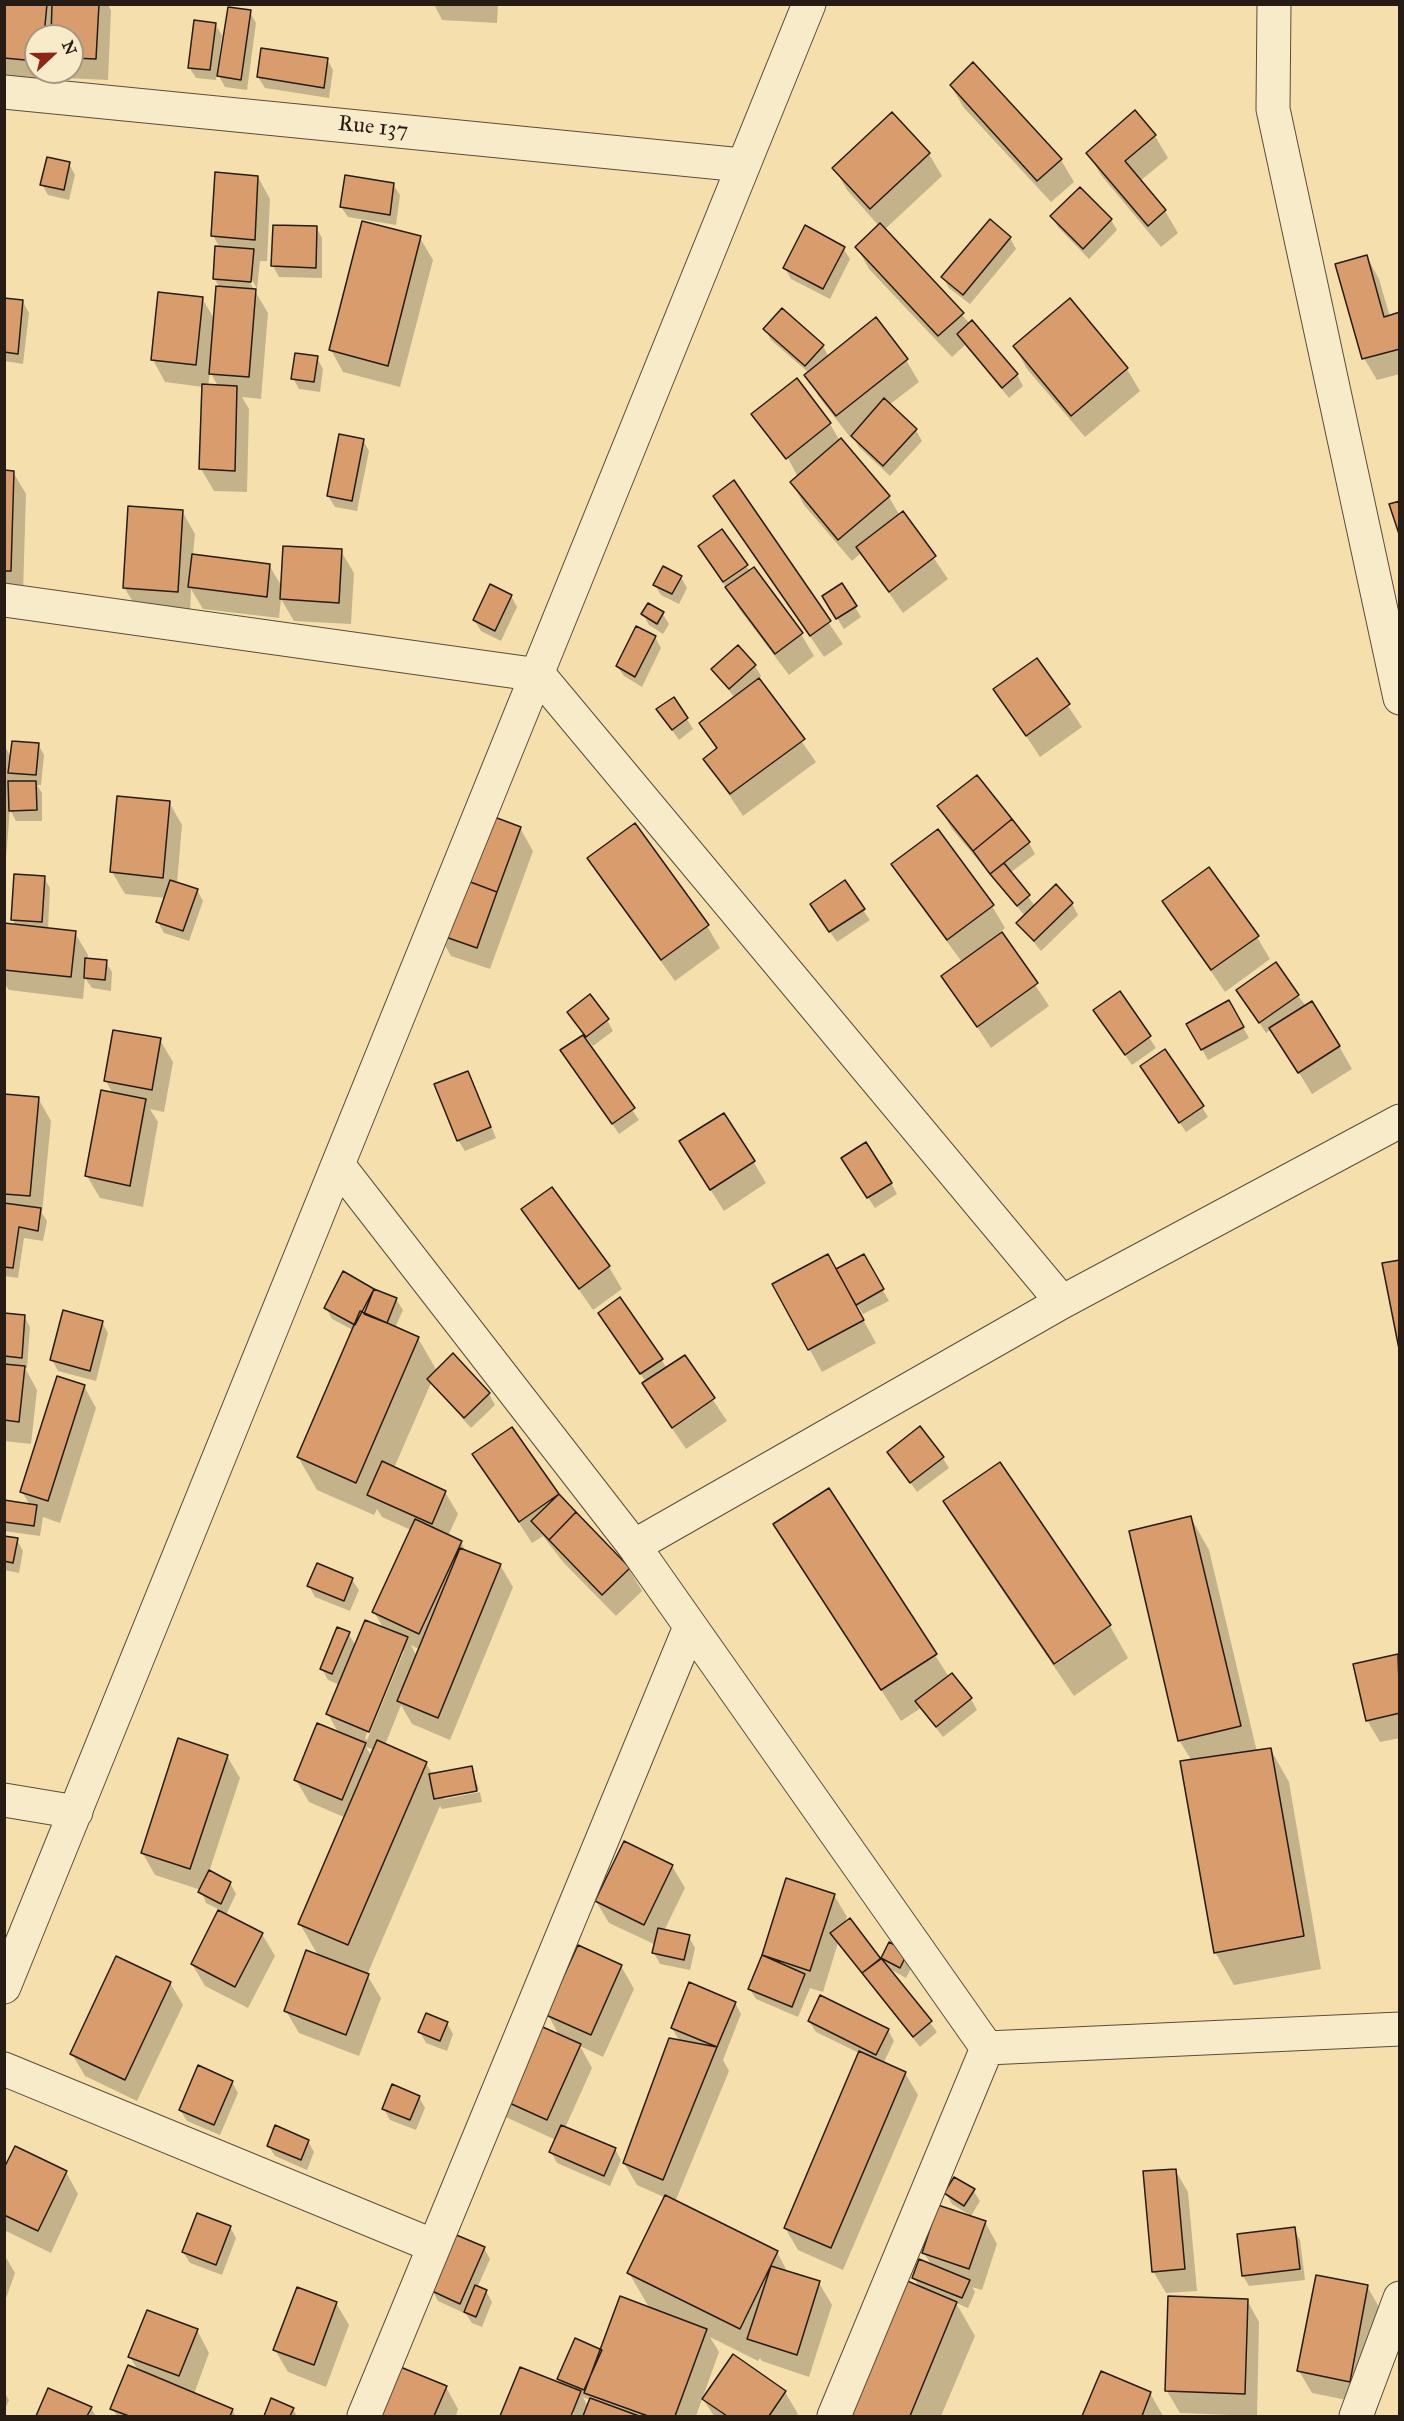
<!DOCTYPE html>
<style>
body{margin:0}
#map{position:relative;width:1404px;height:2421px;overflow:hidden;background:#f5e0ad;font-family:"IM FELL Great Primer",serif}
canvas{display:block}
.frame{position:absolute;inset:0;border:6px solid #261c14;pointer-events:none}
.north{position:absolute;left:24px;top:24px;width:60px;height:60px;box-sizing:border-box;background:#f8ebca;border:2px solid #a49881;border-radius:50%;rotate:68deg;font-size:16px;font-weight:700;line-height:24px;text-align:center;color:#261c14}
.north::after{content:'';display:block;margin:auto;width:21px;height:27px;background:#8f2418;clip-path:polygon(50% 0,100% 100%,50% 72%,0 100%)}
</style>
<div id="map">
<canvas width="1404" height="2421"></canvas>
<div class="frame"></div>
<div class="north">N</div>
</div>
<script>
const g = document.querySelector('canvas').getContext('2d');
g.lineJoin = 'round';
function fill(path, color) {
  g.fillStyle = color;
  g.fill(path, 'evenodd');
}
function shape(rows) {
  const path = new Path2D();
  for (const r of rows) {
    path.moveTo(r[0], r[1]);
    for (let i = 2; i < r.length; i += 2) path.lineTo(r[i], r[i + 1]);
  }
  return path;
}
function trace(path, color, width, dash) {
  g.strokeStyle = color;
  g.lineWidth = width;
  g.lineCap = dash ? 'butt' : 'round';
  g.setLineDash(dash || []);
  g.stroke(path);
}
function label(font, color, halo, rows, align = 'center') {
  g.font = font + ' "IM FELL Great Primer",serif';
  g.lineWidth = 4.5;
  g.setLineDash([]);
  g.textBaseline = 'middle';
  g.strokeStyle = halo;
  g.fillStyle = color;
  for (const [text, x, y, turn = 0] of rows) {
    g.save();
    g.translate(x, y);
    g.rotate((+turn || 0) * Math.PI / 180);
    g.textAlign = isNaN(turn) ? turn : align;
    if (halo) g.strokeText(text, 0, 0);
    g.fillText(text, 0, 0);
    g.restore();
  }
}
const shadow = shape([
 [4,4,108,4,111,11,108,80,65,78,61,72,72,72,72,36,36,36,36,72,54,72,53,83,8,79,4,73],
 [434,4,498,4,497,23,442,20],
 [250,12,256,23,247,90,225,87,219,76],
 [215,24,222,35,216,80,196,78,189,67],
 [327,59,333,70,329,98,265,88,258,77],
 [951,86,1061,160,1074,182,1051,202,964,108],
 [892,114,929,154,942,176,884,230,1017,375,1023,386,1009,398,965,345,952,357,869,269,857,247,879,226,847,190,834,168],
 [1155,136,1168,158,1140,181,1165,211,1178,233,1161,247,1101,175,1088,153],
 [69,164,75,175,69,200,48,195,42,184],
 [258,177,270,199,267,261,260,261,257,289,249,274,246,276,268,313,261,399,242,397,249,409,247,492,214,491,201,469,203,387,165,382,153,360,202,298,215,320,220,288,214,278,220,248,213,236],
 [210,372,218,386,208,386],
 [393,184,400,195,396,225,348,217,341,207],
 [1052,217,1111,220,1117,230,1089,259,1058,227],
 [316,227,322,238,322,278,279,277,273,266],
 [420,238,433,260,400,387,343,372,331,350],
 [1010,238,1016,249,970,304,949,288,943,277],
 [843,248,850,259,830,299,791,279,785,268],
 [1367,257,1379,279,1390,317,1400,314,1400,374,1377,380,1364,358],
 [4,300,23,302,29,313,23,364,4,361],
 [765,329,823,346,829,357,906,360,919,382,889,405,916,430,922,441,890,476,859,447,852,435,850,437,819,397,806,375,809,373,771,340],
 [1015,347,1127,369,1140,391,1085,437,1027,369],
 [317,358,323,369,320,392,299,389,293,378],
 [753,414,830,424,840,441,889,497,900,516,903,513,948,579,903,613,861,553,852,561,804,505,792,482,798,477,784,451,781,453,788,464],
 [363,440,369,451,357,511,335,507,328,496],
 [4,472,13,472,26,494,23,593,4,592],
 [734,483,843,644,824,657,715,496],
 [182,511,195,534,193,555,269,565,282,587,341,551,354,573,351,624,294,621,281,599,279,618,203,609,191,589,190,614,137,609,124,587],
 [707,557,746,566,801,634,814,656,789,675,740,610],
 [681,577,687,588,679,604,661,595,655,585],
 [511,596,517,607,501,641,481,631,474,620],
 [830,607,855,607,861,617,844,629],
 [662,613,669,624,663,634,649,625,643,614],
 [655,637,661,648,642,687,624,676,617,666],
 [1037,660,1082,727,1040,757,995,689],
 [755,666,761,676,758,679,816,762,743,816,705,759,717,750,701,723,735,698,713,670],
 [658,710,687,719,693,729,679,740],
 [38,744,44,755,41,785,37,785,42,793,42,821,16,821,10,810,4,882,4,745,11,757],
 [169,802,182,825,177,883,197,890,203,901,189,941,164,933,158,922,166,898,125,894,112,872],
 [939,807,1029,843,1035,854,1010,873,1035,906,1072,904,1078,915,1041,951,1018,923,1025,916,952,829],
 [520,828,533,851,490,969,451,956,438,933],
 [589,858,707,926,720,948,675,981,602,880],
 [893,864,992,906,1005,928,1000,932,1049,1006,991,1048,943,976,962,962,906,886],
 [44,878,50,888,48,929,75,933,88,955,87,960,106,962,112,972,111,991,92,988,85,978,83,999,9,990,4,983,4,924,16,926,13,920],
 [1164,902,1257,937,1270,959,1225,992],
 [863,910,870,920,837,942,818,915],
 [1120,994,1156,1048,1132,1065,1102,1021],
 [1298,996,1339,1046,1352,1069,1312,1094,1272,1029,1266,1033,1245,1001],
 [1229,1002,1249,1038,1208,1060,1188,1024],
 [569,1012,607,1020,613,1031,593,1046,585,1036,583,1037,639,1120,619,1134,562,1051,584,1035],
 [160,1040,173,1062,164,1112,150,1109,158,1122,143,1207,100,1198,87,1176,113,1094,106,1081],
 [468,1073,496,1138,465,1151,458,1140],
 [1148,1077,1202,1107,1208,1117,1186,1132],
 [4,1095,38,1098,51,1121,42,1213,47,1221,43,1241,24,1238,18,1278,4,1276],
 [753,1161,766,1183,724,1211,694,1164],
 [849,1169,891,1183,897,1194,875,1208],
 [551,1189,609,1267,622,1289,593,1310,523,1209],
 [863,1256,889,1301,863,1314,858,1306,856,1307,876,1343,822,1372,774,1284,836,1271],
 [344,1273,396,1299,403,1310,395,1328,418,1338,437,1371,453,1355,489,1394,495,1405,471,1428,431,1383,394,1468,445,1492,458,1514,448,1536,461,1542,466,1552,500,1565,513,1587,450,1740,412,1724,401,1705,385,1745,426,1763,433,1775,471,1768,479,1789,444,1796,444,1799,480,1792,482,1802,442,1809,440,1806,367,1975,381,1998,359,2056,299,2033,286,2011,319,1957,300,1924,346,1818,309,1802,296,1780,339,1734,328,1714,340,1685,328,1680,322,1669,348,1633,356,1646,384,1629,374,1612,411,1530,382,1517,377,1509,374,1515,317,1490,298,1457,353,1330,332,1319,326,1308],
 [411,1645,420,1650,417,1657],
 [400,1651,404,1651,367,1740,365,1738],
 [366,1747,375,1750,372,1757],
 [4,1315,24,1316,30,1327,27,1368,25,1368,37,1390,31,1444,4,1441],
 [102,1322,108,1333,96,1381,58,1371,52,1360],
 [607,1324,661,1359,667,1369,684,1357,727,1421,686,1449,657,1406,644,1384,646,1382],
 [84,1386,96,1408,60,1523,43,1517,40,1536,4,1531,4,1501,30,1505,22,1492],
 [512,1429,558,1495,629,1569,642,1591,616,1616,563,1562,543,1536,532,1543,474,1454],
 [889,1452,942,1457,949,1468,917,1492],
 [1000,1464,1110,1626,1128,1658,1074,1696,964,1534,945,1501],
 [829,1490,949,1677,971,1699,977,1710,943,1737,921,1708,901,1721,775,1524],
 [1191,1518,1209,1550,1257,1752,1271,1750,1289,1782,1321,1969,1234,1985,1215,1952,1192,1761,1179,1740],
 [4,1537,17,1540,23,1551,19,1573,4,1570],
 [352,1580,359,1590,350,1611,315,1597,309,1586],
 [1397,1656,1400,1660,1400,1738,1380,1742,1367,1720],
 [227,1756,240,1778,209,1872,230,1883,236,1894,226,1915,262,1934,275,1956,248,2008,205,1986,192,1964,220,1910,206,1903,201,1890,155,1875,142,1852],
 [672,1866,685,1888,664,1931,689,1937,695,1948,690,1970,660,1964,654,1953,656,1945,609,1923,596,1901],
 [834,1895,847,1917,844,1924,882,1960,890,1944,913,1964,906,1978,888,1968,937,2032,920,2047,838,1943,823,1992,810,1988,798,2017,756,1999,749,1988,764,1955],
 [621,1966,634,1989,603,2057,580,2046,592,2068,565,2128,615,2149,621,2160,610,2186,557,2163,551,2152,556,2140,499,2114,560,2037,548,2015],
 [170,1983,183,2005,137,2101,85,2076,72,2054],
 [735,2003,741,2014,723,2060,729,2071,675,2202,777,2252,788,2273,819,2283,832,2305,809,2377,762,2361,760,2358,758,2361,710,2337,719,2352,696,2416,573,2416,574,2412,571,2412,569,2416,502,2416,521,2369,563,2386,559,2379,601,2351,650,2309,629,2273,666,2198,637,2185,624,2163,680,2042,672,2028],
 [583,2397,590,2400,588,2407],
 [809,2021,888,2030,894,2041,883,2064,905,2073,918,2095,843,2270,798,2250,785,2228,859,2053,816,2032],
 [447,2023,453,2034,447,2051,426,2043,420,2032],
 [232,2082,238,2093,220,2135,187,2121,180,2110],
 [419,2097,425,2108,416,2130,390,2120,384,2109],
 [308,2141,314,2152,307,2170,275,2156,268,2145],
 [1175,2170,1188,2192,1197,2291,1166,2293,1153,2271],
 [4,2171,66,2172,78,2194,51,2253,4,2230],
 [973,2190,980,2201,971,2216,952,2204,946,2193],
 [985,2222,997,2244,982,2290,972,2287,975,2292,968,2308,956,2303,975,2336,941,2416,850,2416,919,2287,914,2278,932,2266,924,2253],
 [230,2227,236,2238,222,2275,190,2263,183,2252],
 [1294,2229,1300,2240,1305,2280,1249,2286,1243,2276],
 [484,2248,490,2259,477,2288,486,2291,492,2302,482,2327,472,2323,466,2314,438,2301,432,2290],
 [4,2254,15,2273,4,2304],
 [1367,2286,1380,2309,1362,2403,1312,2393,1299,2371],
 [1247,2300,1259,2322,1257,2416,1180,2413,1167,2391],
 [336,2303,349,2325,326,2387,288,2372,275,2350],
 [197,2330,209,2353,194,2394,232,2410,236,2416,117,2416,112,2408,138,2370,130,2357],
 [1102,2373,1150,2393,1163,2416,1084,2416],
 [446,2387,458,2409,456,2416,380,2416],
 [49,2390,91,2408,96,2416,37,2416],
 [4,2392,9,2400,4,2412],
 [785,2392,798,2414,796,2416,714,2416,703,2399],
 [272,2400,293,2409,297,2416,266,2416]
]);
const building = shape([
 [4,4,47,4,44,36,36,36,36,61,4,58,4,4],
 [52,4,99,4,96,59,72,58,72,36,51,36,52,4],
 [228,7,251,10,241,80,217,76,228,7],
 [194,20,216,23,210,70,188,68,194,20],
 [261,48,328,58,324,88,257,77,261,48],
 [973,62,1062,159,1037,181,950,85,973,62],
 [1135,110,1156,135,1125,161,1166,210,1148,226,1086,153,1135,110],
 [892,112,930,153,870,209,832,168,892,112],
 [47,157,70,162,64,190,40,185,47,157],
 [215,172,258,176,255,240,211,236,215,172],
 [345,175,394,183,390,215,340,207,345,175],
 [1080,187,1112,219,1083,249,1050,216,1080,187],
 [990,219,1011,237,963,295,941,277,990,219],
 [362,221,421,236,388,366,329,350,362,221],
 [880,223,964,313,938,336,855,247,880,223],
 [273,225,317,226,316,268,271,266,273,225],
 [805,225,845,247,823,289,783,268,805,225],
 [215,246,254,249,251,282,213,279,215,246],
 [1367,255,1384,317,1400,312,1400,349,1362,359,1335,264,1367,255],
 [216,286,256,289,249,377,209,374,216,286],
 [158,292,203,297,196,365,151,360,158,292],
 [4,298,23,300,18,354,4,352,4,298],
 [1070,298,1128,368,1071,416,1013,346,1070,298],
 [782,308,824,345,805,366,763,329,782,308],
 [876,317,908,359,836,416,804,375,876,317],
 [972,320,1018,374,1002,388,957,334,972,320],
 [295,353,318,356,314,382,291,379,295,353],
 [797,378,831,423,786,459,751,414,797,378],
 [202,384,237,386,235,471,199,469,202,384],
 [884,398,917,429,883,466,851,436,884,398],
 [339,434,364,439,352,501,327,496,339,434],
 [841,438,890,496,838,540,790,482,841,438],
 [4,470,14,471,11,571,4,571,4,470],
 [734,480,831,621,810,636,713,496,734,480],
 [1400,501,1400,537,1389,504,1400,501],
 [128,506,183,510,178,592,123,588,128,506],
 [903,511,936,556,889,592,856,547,903,511],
 [722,529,748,565,723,582,698,546,722,529],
 [283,546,342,549,339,603,280,599,283,546],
 [192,554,270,564,267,597,188,587,192,554],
 [663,566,682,576,672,594,653,585,663,566],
 [754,567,803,633,775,654,725,587,754,567],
 [842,583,857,606,836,619,822,596,842,583],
 [490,584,512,595,495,631,473,620,490,584],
 [648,603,664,612,657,624,641,614,648,603],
 [636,626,656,636,635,677,616,666,636,626],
 [738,645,756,665,729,689,711,669,738,645],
 [1037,658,1070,704,1026,736,993,689,1037,658],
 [759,678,805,739,730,794,703,759,717,748,699,723,759,678],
 [674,697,688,718,672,730,656,709,674,697],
 [12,741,39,743,36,775,8,773,12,741],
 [977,775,1012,819,973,851,937,806,977,775],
 [8,781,36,781,37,810,9,811,8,781],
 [117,796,170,801,163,878,110,872,117,796],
 [481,812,521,827,497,892,457,877,481,812],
 [1012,819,1030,842,990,874,973,851,1012,819],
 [635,823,709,925,661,960,587,858,635,823],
 [938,829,994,905,947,940,891,864,938,829],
 [1004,863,1030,895,1017,906,990,874,1004,863],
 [1209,867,1259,936,1211,970,1162,901,1209,867],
 [14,874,45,876,42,922,11,920,14,874],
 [457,877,497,892,477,948,437,934,457,877],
 [170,880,198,889,183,931,156,922,170,880],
 [845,880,865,909,829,932,810,904,845,880],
 [1056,884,1073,903,1034,941,1016,923,1056,884],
 [4,923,76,931,71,977,4,970,4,923],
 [1002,932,1038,983,977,1027,941,976,1002,932],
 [85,958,107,960,105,980,84,978,85,958],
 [1276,962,1299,995,1259,1023,1236,990,1276,962],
 [1120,991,1151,1036,1125,1055,1093,1010,1120,991],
 [590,994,609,1019,586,1037,567,1012,590,994],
 [1229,1000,1244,1027,1201,1050,1186,1024,1229,1000],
 [1312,1001,1340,1046,1298,1073,1269,1028,1312,1001],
 [113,1030,161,1038,152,1090,104,1081,113,1030],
 [583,1035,635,1108,612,1124,560,1050,583,1035],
 [1165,1049,1204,1106,1179,1123,1140,1066,1165,1049],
 [468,1071,491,1127,457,1141,434,1084,468,1071],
 [101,1090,146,1099,130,1186,85,1176,101,1090],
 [4,1094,39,1097,30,1196,4,1194,4,1094],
 [724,1113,755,1161,710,1190,679,1141,724,1113],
 [866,1142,892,1183,867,1198,841,1158,866,1142],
 [552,1187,610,1266,579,1289,521,1209,552,1187],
 [4,1203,41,1208,38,1231,19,1227,13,1268,4,1267,4,1203],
 [828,1254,864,1320,808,1350,772,1284,828,1254],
 [864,1254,884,1289,856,1305,836,1269,864,1254],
 [1400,1260,1400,1354,1382,1263,1400,1260],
 [343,1271,374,1289,355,1325,324,1308,343,1271],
 [374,1289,397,1298,387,1323,364,1314,374,1289],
 [620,1297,663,1359,640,1374,598,1313,620,1297],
 [63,1310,103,1321,90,1371,50,1360,63,1310],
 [360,1311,419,1337,356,1483,297,1457,360,1311],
 [4,1313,25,1315,22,1358,4,1356,4,1313],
 [453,1353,490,1393,464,1418,427,1379,453,1353],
 [685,1355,715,1398,672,1428,642,1383,685,1355],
 [4,1364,25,1366,19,1422,4,1420,4,1364],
 [57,1376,85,1385,48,1501,20,1492,57,1376],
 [920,1426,944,1457,910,1483,887,1452,920,1426],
 [512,1427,559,1494,519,1522,472,1454,512,1427],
 [382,1461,446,1491,432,1524,367,1495,382,1461],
 [1000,1462,1111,1625,1054,1664,943,1501,1000,1462],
 [829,1488,937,1654,881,1690,773,1524,829,1488],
 [559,1494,576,1512,549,1540,531,1521,559,1494],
 [4,1500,37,1505,34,1526,4,1522,4,1500],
 [576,1512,630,1568,602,1595,549,1540,576,1512],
 [1191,1516,1241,1726,1178,1741,1129,1531,1191,1516],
 [415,1519,462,1541,419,1634,372,1612,415,1519],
 [4,1536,18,1538,13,1563,4,1561,4,1536],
 [460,1548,501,1564,438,1718,397,1701,460,1548],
 [317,1563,353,1578,344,1601,307,1586,317,1563],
 [365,1620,408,1637,369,1732,326,1714,365,1620],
 [337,1627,350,1632,332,1674,320,1669,337,1627],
 [1398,1654,1400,1713,1366,1721,1353,1664,1398,1654],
 [952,1673,972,1698,936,1727,915,1701,952,1673],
 [317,1723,366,1743,342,1800,294,1780,317,1723],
 [178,1738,228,1755,190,1869,141,1853,178,1738],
 [377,1740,427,1762,348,1945,298,1924,377,1740],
 [1271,1748,1304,1936,1214,1953,1180,1761,1271,1748],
 [472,1766,477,1791,434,1799,429,1774,472,1766],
 [624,1841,673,1865,644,1925,595,1901,624,1841],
 [209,1870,231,1882,221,1904,198,1892,209,1870],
 [786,1878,835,1894,810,1971,762,1955,786,1878],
 [218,1910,263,1933,235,1987,191,1964,218,1910],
 [850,1918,881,1959,862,1973,830,1933,850,1918],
 [658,1928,690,1935,684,1960,652,1953,658,1928],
 [889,1942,908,1952,900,1968,881,1958,889,1942],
 [578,1945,622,1965,591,2035,546,2015,578,1945],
 [306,1950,369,1974,346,2035,284,2011,306,1950],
 [762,1955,805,1974,792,2007,748,1989,762,1955],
 [116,1956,171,1982,125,2080,70,2054,116,1956],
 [881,1958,932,2021,913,2037,862,1973,881,1958],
 [689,1982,736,2002,717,2047,671,2028,689,1982],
 [820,1995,889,2029,876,2055,808,2021,820,1995],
 [426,2013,448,2022,440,2041,418,2032,426,2013],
 [518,2016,581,2044,547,2120,485,2092,518,2016],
 [669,2038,717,2047,663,2180,623,2163,669,2038],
 [859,2051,906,2072,831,2248,784,2228,859,2051],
 [198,2065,233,2081,214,2125,179,2110,198,2065],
 [392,2084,420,2096,410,2120,382,2109,392,2084],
 [275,2125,309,2140,301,2160,267,2146,275,2125],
 [561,2125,616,2148,604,2176,549,2152,561,2125],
 [15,2146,67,2171,38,2231,4,2215,4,2168,15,2146],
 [1176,2169,1185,2269,1152,2272,1143,2171,1176,2169],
 [954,2177,975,2189,964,2206,944,2193,954,2177],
 [665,2195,778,2251,740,2329,627,2273,665,2195],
 [938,2205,986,2221,969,2269,922,2253,938,2205],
 [197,2213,231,2226,216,2265,182,2252,197,2213],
 [1295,2227,1300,2269,1242,2276,1237,2234,1295,2227],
 [454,2234,485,2247,460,2304,430,2290,454,2234],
 [919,2259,970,2280,962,2298,912,2278,919,2259],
 [771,2266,820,2281,797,2355,747,2339,771,2266],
 [1316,2275,1368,2285,1350,2382,1297,2371,1316,2275],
 [905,2280,957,2302,910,2416,848,2416,905,2280],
 [475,2285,487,2290,476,2317,464,2312,475,2285],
 [297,2287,337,2302,314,2365,273,2350,297,2287],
 [620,2296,707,2329,675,2416,648,2416,584,2393,620,2296],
 [1168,2296,1248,2299,1245,2394,1165,2391,1168,2296],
 [147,2310,198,2329,179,2376,128,2357,147,2310],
 [575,2338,602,2350,584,2390,557,2379,575,2338],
 [733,2354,786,2391,769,2416,727,2416,702,2399,733,2354],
 [128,2365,233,2409,230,2416,129,2416,110,2409,128,2365],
 [398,2366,447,2386,434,2416,378,2416,398,2366],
 [520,2367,581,2391,571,2416,500,2416,520,2367],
 [1101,2371,1151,2392,1142,2416,1082,2416,1101,2371],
 [48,2388,92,2407,87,2416,36,2416,48,2388],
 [271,2398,294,2408,290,2416,264,2416,271,2398],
 [590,2398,639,2416,583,2416,590,2398]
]);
const minor = shape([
 [1274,4,1273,109,1400,698],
 [4,92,742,165],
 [4,600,539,675,1062,1302],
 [339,1166,634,1546,987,2048],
 [634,1546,1062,1302,1400,1121],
 [4,1800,76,1812],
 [4,1987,809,4],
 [987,2048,1400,2029],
 [4,2069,434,2246],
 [364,2416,690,1627],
 [834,2416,987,2048],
 [1356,2416,1400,2298]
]);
const streetNames = [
 ["Rue 137",373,128,6]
];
fill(shadow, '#0003');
fill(building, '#d99c6d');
trace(building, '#261c14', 1.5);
trace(minor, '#5a4d3a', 35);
trace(minor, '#f8ebca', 33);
label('22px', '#261c14', '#f8ebca', streetNames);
</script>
